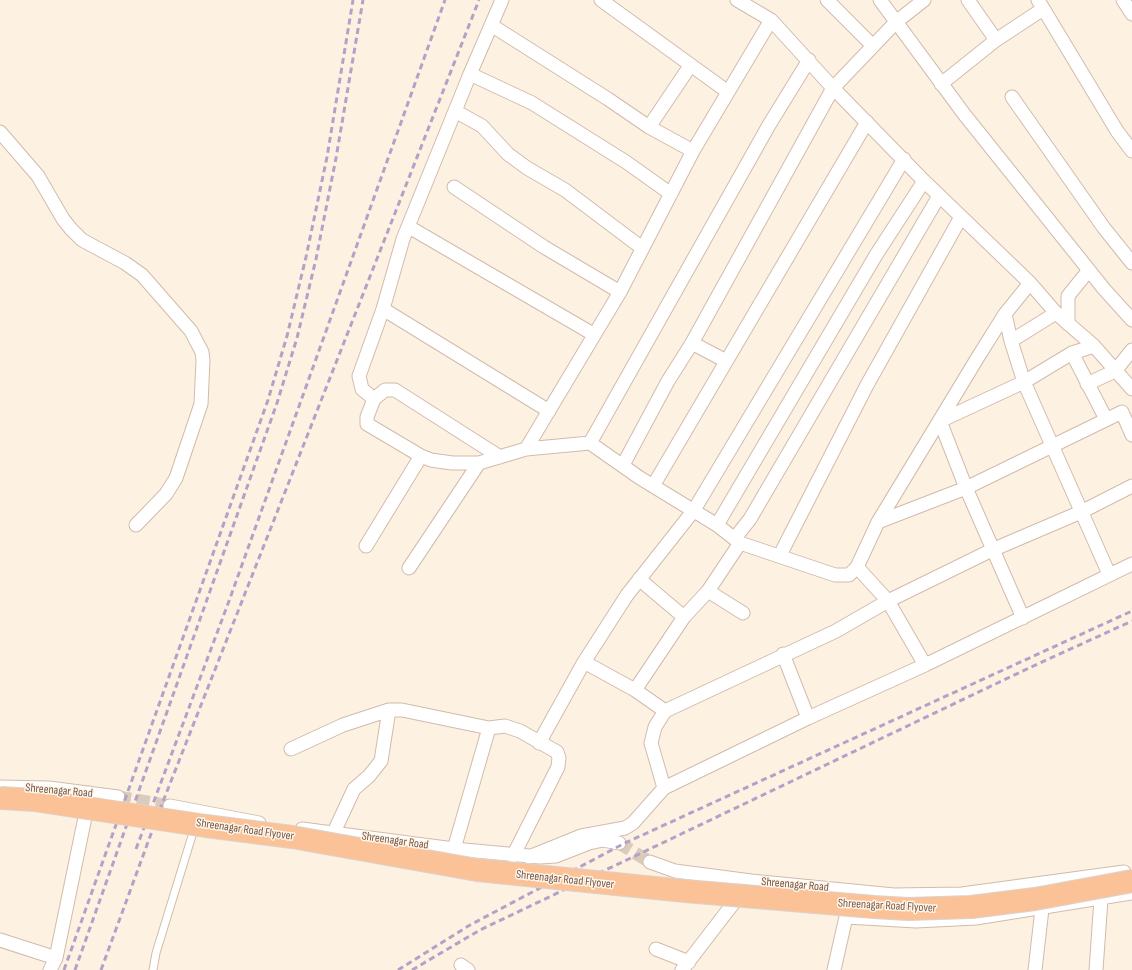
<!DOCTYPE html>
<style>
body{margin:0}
canvas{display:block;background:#fdf2e2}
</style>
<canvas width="1132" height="970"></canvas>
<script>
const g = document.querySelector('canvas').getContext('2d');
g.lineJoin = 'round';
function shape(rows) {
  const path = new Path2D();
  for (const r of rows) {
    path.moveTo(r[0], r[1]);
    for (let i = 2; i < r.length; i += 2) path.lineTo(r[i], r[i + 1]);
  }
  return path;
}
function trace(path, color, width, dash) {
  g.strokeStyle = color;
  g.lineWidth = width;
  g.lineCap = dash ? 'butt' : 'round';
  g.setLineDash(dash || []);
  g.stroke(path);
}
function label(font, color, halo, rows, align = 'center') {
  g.font = font + ' "Sofia Sans Condensed",sans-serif';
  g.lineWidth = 3;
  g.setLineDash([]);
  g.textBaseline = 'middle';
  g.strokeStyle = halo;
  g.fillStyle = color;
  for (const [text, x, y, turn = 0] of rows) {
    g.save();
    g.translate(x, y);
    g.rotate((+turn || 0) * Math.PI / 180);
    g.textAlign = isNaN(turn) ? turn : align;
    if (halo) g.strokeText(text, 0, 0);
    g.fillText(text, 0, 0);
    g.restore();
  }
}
const minorTunnel = shape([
 [118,797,170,806],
 [619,843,650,862]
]);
const service = shape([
 [153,970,156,953,195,826]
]);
const minor = shape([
 [502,0,470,74,403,239,383,309,359,376,362,389,374,399,367,417,367,424,421,456,431,460,452,463,479,463,526,449,590,443,640,478,717,525,740,543,835,575,849,575,857,567,878,522,978,357,1005,314,1030,283],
 [601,0,728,92],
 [737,0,771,20,833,88,924,181,1030,283,1056,313,1094,346,1132,389],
 [827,0,872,45],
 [880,0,964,114,1104,289,1132,320],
 [968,0,996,40],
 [1038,0,1117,131,1132,151],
 [1123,0,1132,14],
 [491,25,608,99,649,127,693,151],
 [470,74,532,103,626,162,671,194],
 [941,84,996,40,1043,9],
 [1012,97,1104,228,1132,263],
 [455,111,482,126,508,154,527,168,565,190,642,248],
 [649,127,690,66],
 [0,132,38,176,63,219,71,229,82,240,125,263,142,275,191,331,202,352,203,360,201,404,176,478,166,494,136,525],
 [454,187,544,247,620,292],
 [409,227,593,334],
 [383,309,549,411],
 [1056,313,1011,341,1024,382,1109,574],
 [1005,314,1011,341],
 [1068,324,1068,296,1089,270],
 [692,343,833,88,896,22,924,0],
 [1072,353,1106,419],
 [1087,384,1115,371,1132,350],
 [374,399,385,390,395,390,500,457],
 [590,443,769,125,809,60],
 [526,449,620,292,693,151,771,20],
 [623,465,668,381,692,343,726,361],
 [653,486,867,122],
 [878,522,966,488,1122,412,1132,435],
 [717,525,876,255,924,181],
 [735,538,750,519,939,196],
 [366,546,421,456],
 [780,555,867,385,961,217],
 [857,567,888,601,925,665],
 [409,568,479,463],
 [639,579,684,617],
 [708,591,743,613],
 [1023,618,966,488,940,421,1024,382,1072,353,1094,346],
 [783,654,808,718],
 [584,662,635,690,665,711],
 [635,690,684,617,708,591,740,543],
 [539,743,584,662,627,595,694,510,904,159],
 [291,749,343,725,389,710,402,710,489,728,505,726,520,731,557,752,559,758,558,767,513,856],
 [0,787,49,788,118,797],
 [664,788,651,743,655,727,665,711,836,631,888,601,992,550,1081,512,1132,486],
 [170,806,259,823],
 [302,829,454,849,540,857,556,856,589,843,603,840,619,843],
 [334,832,354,789,369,776,381,761,389,710],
 [454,849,489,728],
 [529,857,581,836,625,828,633,823,664,788,808,718,925,665,1132,564],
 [650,862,675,871,751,881,894,895,962,894,1124,872],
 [847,917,916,921,976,918,1132,893],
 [0,940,56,958],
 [656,949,689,962],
 [461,965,468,970],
 [50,970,56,958,90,793],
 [682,970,742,892],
 [834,970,848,908],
 [1035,970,1042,909],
 [1096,970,1101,899]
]);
const rail = shape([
 [136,849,229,601,445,0],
 [64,970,268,400,287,336,306,257,327,157,353,0],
 [75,970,277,403,297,338,316,259,336,158,363,0],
 [101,970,162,804,479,0],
 [398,970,470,925,625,843,1132,611],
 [412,970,480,930,1031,667,1132,621]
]);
const trunkBridge = shape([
 [0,798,34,800,206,826,292,837,477,870,685,891,874,907,908,909,971,907,1035,899,1132,881]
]);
const streetNames = [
 ["Shreenagar Road",59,791,5],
 ["Shreenagar Road Flyover",245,830,8],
 ["Shreenagar Road",395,841,8],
 ["Shreenagar Road Flyover",565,880,6],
 ["Shreenagar Road",795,885,5],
 ["Shreenagar Road Flyover",887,906,3]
];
trace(minorTunnel, '#dbcbbc', 13, [13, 6]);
trace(service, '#d1bbac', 9);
trace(minor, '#d1bbac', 15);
trace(service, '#fff', 7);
trace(minor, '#fff', 13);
trace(rail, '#b4a1c7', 3, [6, 4]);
trace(trunkBridge, '#dbd3cf', 24, []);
trace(trunkBridge, '#fcc297', 22);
label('12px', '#765748', '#fff6e9', streetNames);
</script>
